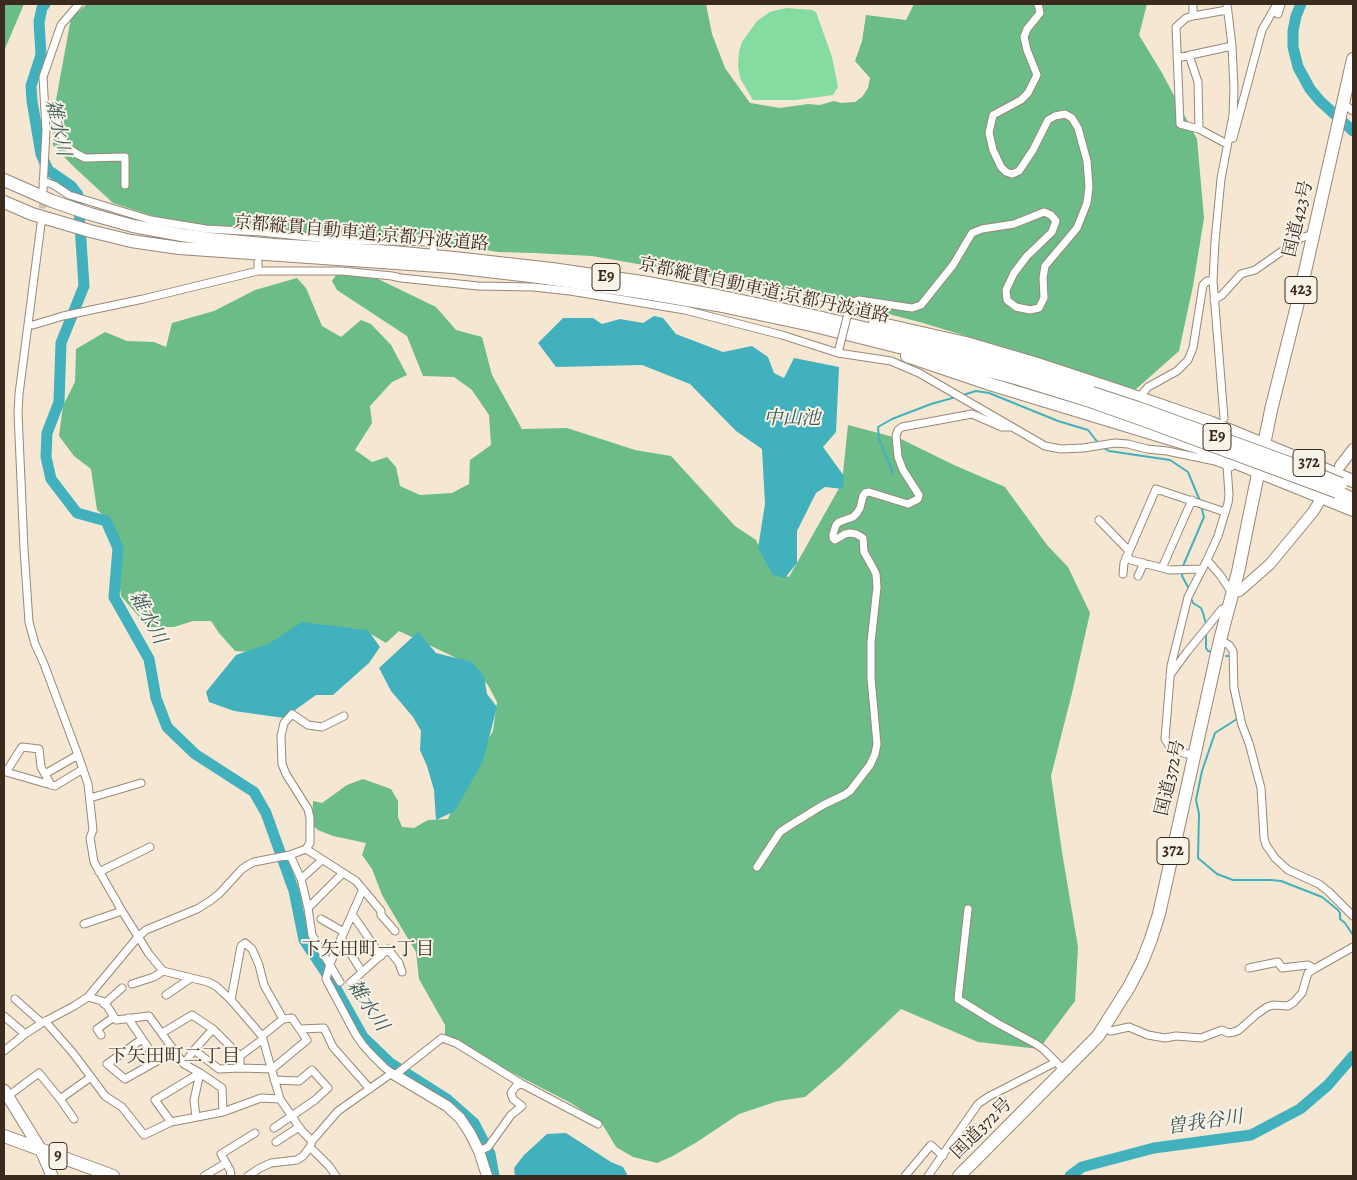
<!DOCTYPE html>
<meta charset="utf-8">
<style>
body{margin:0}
#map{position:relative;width:1357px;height:1180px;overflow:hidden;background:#f5e7d1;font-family:Alegreya,serif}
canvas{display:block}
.frame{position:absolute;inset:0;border:5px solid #3b2a1e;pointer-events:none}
</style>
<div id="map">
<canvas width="1357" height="1180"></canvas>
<div class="frame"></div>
</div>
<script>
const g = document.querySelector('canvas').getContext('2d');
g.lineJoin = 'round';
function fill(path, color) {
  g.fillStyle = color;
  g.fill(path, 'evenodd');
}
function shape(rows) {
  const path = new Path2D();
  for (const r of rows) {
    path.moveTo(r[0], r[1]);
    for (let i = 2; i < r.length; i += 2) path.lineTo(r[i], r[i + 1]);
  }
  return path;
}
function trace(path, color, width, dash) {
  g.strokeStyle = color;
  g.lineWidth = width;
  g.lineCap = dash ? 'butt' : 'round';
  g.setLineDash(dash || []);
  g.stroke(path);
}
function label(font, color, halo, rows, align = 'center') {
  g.font = font + ' Alegreya,"Noto Serif JP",serif';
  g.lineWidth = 4;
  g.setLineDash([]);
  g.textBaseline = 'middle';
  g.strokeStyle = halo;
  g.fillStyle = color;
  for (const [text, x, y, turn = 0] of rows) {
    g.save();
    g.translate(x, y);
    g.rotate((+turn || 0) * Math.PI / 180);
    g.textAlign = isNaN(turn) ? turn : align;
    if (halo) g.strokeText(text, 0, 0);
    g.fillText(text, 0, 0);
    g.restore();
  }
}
const green = shape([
 [787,8,812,10,816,12,832,57,838,87,833,95,796,100,753,100,740,78,738,66,739,52,742,42,757,21,770,12,777,10]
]);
const forest = shape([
 [4,4,24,4,4,51],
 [87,4,706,4,712,34,725,68,750,103,780,108,808,104,820,105,834,101,841,103,855,102,862,97,868,88,870,78,855,61,862,41,866,15,906,20,914,4,1147,4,1139,35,1162,73,1197,139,1204,218,1193,286,1179,351,1135,390,1046,360,923,323,816,295,592,256,534,253,498,252,424,240,317,233,223,229,153,216,113,203,73,166,53,145,56,100,71,18],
 [336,275,372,276,436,307,456,330,482,337,492,375,522,429,567,428,635,450,671,456,735,526,756,540,771,571,789,577,842,483,848,425,901,439,954,465,1005,487,1047,545,1068,567,1090,613,1072,693,1051,776,1062,852,1078,947,1075,1001,1039,1049,978,1042,901,1009,840,1067,805,1097,778,1101,739,1114,697,1142,671,1157,657,1163,633,1157,616,1147,601,1122,569,1102,499,1066,445,1035,445,1025,419,979,416,952,382,895,372,869,362,855,366,843,333,836,318,830,312,825,313,801,322,803,347,785,363,779,391,789,398,801,398,817,402,827,414,828,428,820,448,819,460,789,493,731,497,702,488,685,470,665,446,653,399,631,386,643,371,634,354,628,338,630,320,624,250,652,235,651,219,633,211,621,193,621,174,627,148,627,121,596,119,580,122,553,113,524,97,510,91,469,74,456,59,436,63,406,75,382,76,349,105,332,127,341,154,342,166,347,172,323,214,311,255,290,297,278,306,288,322,326,341,337,361,320,371,324,391,345,407,375,392,382,370,406,372,423,355,450,372,462,387,457,396,467,400,486,420,495,452,493,469,484,470,460,491,445,489,415,472,390,454,377,423,376,407,336,337,290,332,281]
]);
const water = shape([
 [654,316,663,318,676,334,723,352,752,346,768,357,774,373,784,378,794,358,839,367,836,432,823,447,844,476,843,489,825,487,816,493,797,531,797,563,785,578,773,575,758,548,765,504,762,449,736,431,690,384,642,365,556,367,538,343,563,318,593,318,602,324,620,319,643,323],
 [302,622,368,630,380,647,369,663,333,695,316,695,284,718,234,711,209,702,206,692,236,655,270,643],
 [418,632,436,653,472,662,484,676,487,694,497,707,483,761,455,811,436,820,434,790,427,766,420,750,421,731,413,717,391,691,379,668],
 [566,1133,611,1162,623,1167,628,1176,515,1176,514,1168,524,1155,547,1134]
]);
const stream = shape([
 [963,395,976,391,989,393,1058,421,1088,430,1099,444],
 [1102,447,1109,451,1170,460,1188,472,1200,501],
 [893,473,879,439,878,427,892,419,931,404,956,397],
 [1183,566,1204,517,1201,506],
 [1183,571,1182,576,1188,587],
 [1191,598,1193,603,1201,608,1203,613,1206,624],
 [1206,633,1206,648,1208,651,1212,652],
 [1226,656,1230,656,1231,690,1237,719,1215,733,1202,771,1196,800,1199,814,1198,858,1217,874,1233,880,1271,880,1281,881,1322,897,1338,910,1340,913,1340,919,1345,923,1353,935]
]);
const river = shape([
 [45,4,42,8,39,22,41,55,31,86,32,101,41,154,48,170,71,186,78,195,84,286,61,343,59,402,47,433,46,457,51,479,77,513,106,521,118,548,114,597,149,659,156,698,167,727,195,754,254,792,266,813,294,891,304,940,334,985,363,1037,390,1063,448,1100,474,1123,490,1154,494,1176],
 [1301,4,1296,16,1293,31,1293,47,1298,67,1310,89,1320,101,1353,131],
 [1070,1176,1082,1167,1154,1148,1251,1135,1300,1109,1328,1085,1353,1056]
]);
const streetTunnel = shape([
 [42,219,43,194]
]);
const street = shape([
 [1278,14,1281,4],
 [1193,16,1193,4],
 [1189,55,1198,82,1199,129],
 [1177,58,1232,46],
 [1343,103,1353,111],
 [45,108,52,109,58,122,64,143,68,148,77,154,85,158,125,157,125,185],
 [1233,138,1262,30,1277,4],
 [1227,144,1199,129,1180,124,1176,27,1186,18,1193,16,1227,10],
 [43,181,54,185,69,195,151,220,206,229,261,232,337,240,434,242,433,250],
 [43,190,46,130,43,77,61,25,79,4],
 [41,224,19,394,18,413,24,549,29,622,35,644,44,664,78,755,88,784,93,830,90,838,94,862,122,911,149,954,163,971,208,982,216,986,231,1000,262,1036,280,1099,302,1131,312,1141],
 [258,262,258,271],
 [1214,300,1222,295,1241,274,1255,270,1301,238,1307,236,1313,237],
 [849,309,852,302,859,300,912,308,921,305,953,265,972,233,982,229,1014,224,1044,212,1051,215,1056,221,1052,232,1027,256,1014,273,1006,290,1007,300,1016,307,1030,310,1039,308,1044,298,1043,278,1045,266,1077,228,1087,203,1089,187,1087,161,1078,128,1072,118,1065,114,1055,116,1048,120,1033,150,1019,171,1012,174,1006,172,1001,167,993,150,989,133,993,115,1021,100,1028,93,1037,75,1027,50,1024,37,1027,29,1040,13,1038,4],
 [29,325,33,325,63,316,143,299,258,271,342,271,392,276,401,278,478,286,533,287,570,291,685,310,782,335,838,353,891,361,919,373,1045,446,1061,449,1083,448,1115,443,1128,444,1147,449,1167,451,1215,461,1231,467],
 [1142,394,1148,387,1177,371,1188,360,1193,348,1203,285,1207,281,1213,281],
 [1224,418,1213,281,1215,241,1221,179,1233,115,1234,89,1232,46,1227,4],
 [1099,520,1129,551],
 [1126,557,1131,560,1170,570,1202,569],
 [1207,560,1220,575,1232,593],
 [1162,568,1192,500],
 [1123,574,1124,563,1156,489,1225,512],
 [1138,576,1144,563],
 [1220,640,1229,645,1233,651,1234,688,1242,725,1249,743,1261,788,1264,838,1266,845,1275,858,1288,870,1319,884,1329,892,1353,916],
 [1170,675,1187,652,1222,609,1229,608],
 [1195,756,1172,750,1165,739,1171,666,1188,597,1207,560,1218,536,1228,503,1229,495,1227,466],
 [45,774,78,755],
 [51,785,41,767,39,749,22,747,6,772,51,785,55,786,83,769],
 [90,798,141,783],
 [306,849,356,881,381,911,381,915,395,931],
 [290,855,301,879,308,908,312,935,340,982],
 [757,867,780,832,789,826,823,805,844,795,850,791,870,765,875,754,877,744,871,678,871,642,877,587,876,574,873,568,864,552,863,538,856,534,850,533,845,534,835,540,833,538,833,534,836,525,839,522,853,517,857,513,860,508,863,496,865,493,869,492,908,504,918,499,919,495,903,470,898,457,896,436,898,430,902,427,972,414,1002,427,1011,427],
 [99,872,150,847],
 [301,879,322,860],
 [363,889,330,964,326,979,356,1035,363,1045,371,1054,385,1068,395,1075,442,1038,456,1043,522,1084,598,1124],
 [308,908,343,873],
 [968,909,958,999,997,1023,1036,1044,1043,1049,1065,1071],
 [352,914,381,956],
 [321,919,344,932],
 [84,924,122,911],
 [341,938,362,972],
 [1249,968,1278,962,1282,968,1308,965,1314,969,1353,947],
 [350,983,388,949,399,963,402,972],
 [132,984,154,977,163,971],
 [166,995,191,978],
 [88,997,102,1001,107,1006,116,1020,149,1016,184,1064,200,1073,194,1100,196,1117],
 [15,999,42,1023],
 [104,1004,122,988],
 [4,1016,25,1034],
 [128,1018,157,1061],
 [45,1021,73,1053,91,1077],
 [300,1029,324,1028,333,1047,370,1089],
 [1104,1029,1111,1031,1129,1027,1148,1035,1165,1038,1176,1036,1201,1038,1222,1030,1228,1033,1234,1032,1239,1030,1257,1014,1267,1007,1273,1005,1288,1006,1294,1002,1302,993,1308,973,1314,969],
 [162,1033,192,1015,213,1029,240,1056,240,1068,272,1069,307,1040,292,1018,283,1019,264,985,259,965,252,949,245,943,241,946,231,1000],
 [101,1035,97,1029,114,1017],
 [262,1036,283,1019],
 [142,1039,107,1064,125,1079,175,1051],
 [194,1050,219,1069,240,1068],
 [4,1051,25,1034,42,1023,74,1006,88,997,138,937,146,930,197,909,210,901,219,894,242,869,248,865,254,862,290,855,306,849,310,843,310,818,308,809,286,774,282,764,281,736,284,723,292,714,308,725,322,727,344,716],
 [240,1056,263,1039],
 [184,1064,194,1050,213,1029],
 [274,1080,299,1081,312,1070,328,1088,315,1100,274,1128],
 [8,1096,39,1073,60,1099,91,1077,105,1096,122,1107,144,1135,171,1122,223,1112,261,1098,280,1099],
 [60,1099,74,1119],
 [171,1122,155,1100,200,1073,222,1088,223,1112],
 [276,1142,299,1127],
 [310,1147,329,1166,336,1176],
 [479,1151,488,1147,511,1115,522,1106,513,1099,511,1093,516,1086,522,1084],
 [204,1176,226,1163],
 [231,1176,230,1170,221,1154,255,1133],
 [248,1176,260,1168,271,1163,297,1160,303,1156,310,1147,312,1141,338,1111,392,1073],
 [905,1176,931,1145,943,1156],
 [928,1176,978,1104,988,1097,1056,1062]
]);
const secondary = shape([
 [1340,466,1353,449],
 [1232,593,1239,591,1244,587,1270,564,1313,512,1318,504],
 [395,1075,447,1106,460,1118,470,1133,479,1151,487,1176]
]);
const primary = shape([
 [4,1090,41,1150,52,1176]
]);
const highway = shape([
 [4,180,52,201,90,214,133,226,182,235,210,239,274,245,393,252,454,258,552,269,642,282,718,296,814,316,922,342,1022,371,1092,393],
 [4,202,32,214,90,231,131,241,179,248,453,267,539,277,640,292,717,305,811,325,919,352,1019,379,1090,401],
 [875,323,882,324,966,343,1034,363,1119,391,1212,423,1353,481],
 [907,356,993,385,1197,447,1353,510],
 [1337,492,1353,499],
 [4,1136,113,1176],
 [959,1176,1098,1036,1129,987,1142,962,1151,939,1159,914,1220,640,1238,572,1271,410,1299,298,1353,59]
]);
const streetBridge = shape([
 [839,349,849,309]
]);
const highwayBridge = shape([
 [1092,393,1138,408,1300,467,1341,484],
 [1090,401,1152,423,1337,492]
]);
const shields = [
 [606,277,28],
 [1301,290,32],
 [1217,437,28],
 [1309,463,32],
 [1173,851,32],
 [58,1156,18]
];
const shieldNames = [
 ["E9",606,277],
 ["423",1301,290],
 ["E9",1217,437],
 ["372",1309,463],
 ["372",1173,851],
 ["9",58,1156]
];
const streetNames = [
 ["国道423号",1299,219,-77],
 ["京都縦貫自動車道;京都丹波道路",361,234,5],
 ["京都縦貫自動車道;京都丹波道路",764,291,12],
 ["国道372号",1171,778,-77],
 ["国道372号",982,1129,-45]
];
const waterNames = [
 ["雑水川",57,128,78],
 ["中山池",792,419],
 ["雑水川",147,618,62],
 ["雑水川",367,1006,56],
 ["曽我谷川",1205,1123,-8]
];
const neighbourhoodNames = [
 ["下矢田町一丁目",368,950],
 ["下矢田町二丁目",174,1057]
];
fill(green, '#84dca1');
fill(forest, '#6bbc87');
fill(water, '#42b1be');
trace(stream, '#42b1be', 2);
trace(river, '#42b1be', 11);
trace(streetTunnel, '#d0c1ad', 7, [7, 3.5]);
trace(street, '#988878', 9);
trace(secondary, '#988878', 12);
trace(primary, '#988878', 13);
trace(highway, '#988878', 14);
trace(street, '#fff', 7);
trace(secondary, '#fff', 10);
trace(primary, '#fff', 11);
trace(highway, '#fff', 12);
trace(streetBridge, '#988878', 9, []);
trace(highwayBridge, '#988878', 14, []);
trace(streetBridge, '#fff', 7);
trace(highwayBridge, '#fff', 12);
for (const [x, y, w] of shields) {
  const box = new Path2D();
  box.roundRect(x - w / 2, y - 13.5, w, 27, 4);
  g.fillStyle = '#f7f3e8';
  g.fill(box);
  trace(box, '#3b2a1e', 1);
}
label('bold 16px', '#3b2a1e', null, shieldNames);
label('18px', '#3b2a1e', '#f7f3e8', streetNames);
label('italic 19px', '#3d5956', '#f7f3e8', waterNames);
label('19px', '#3b2a1e', '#f7f3e8', neighbourhoodNames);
</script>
